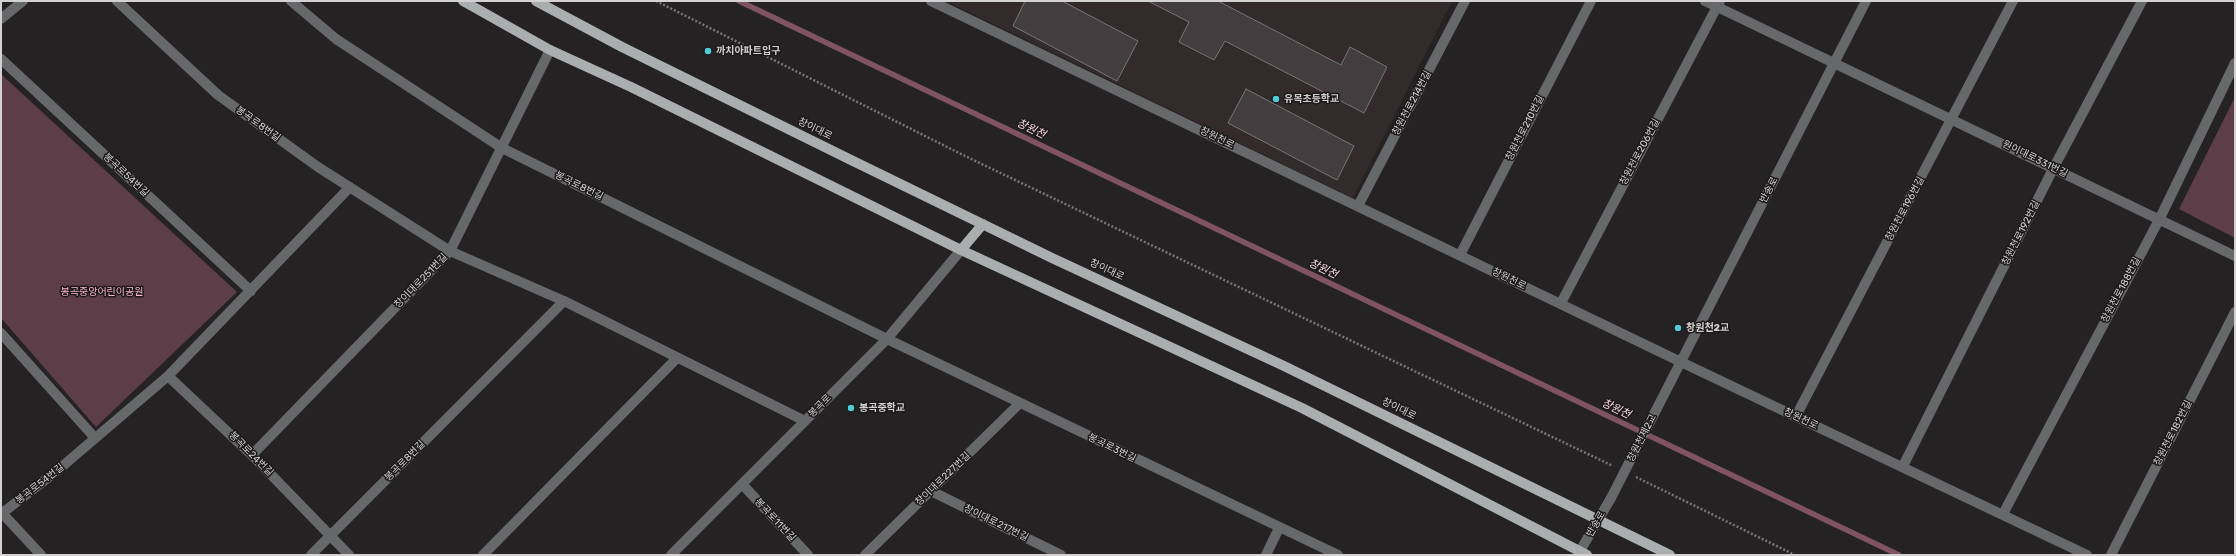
<!DOCTYPE html>
<meta charset="utf-8">
<style>
body{margin:0}
#map{position:relative;width:2236px;height:556px;overflow:hidden;background:#252223;font-family:Rubik,sans-serif}
canvas{display:block}
.frame{position:absolute;inset:0;border:2px solid #d3d1d1;pointer-events:none}
</style>
<div id="map">
<canvas width="2236" height="556"></canvas>
<div class="frame"></div>
</div>
<script>
const g = document.querySelector('canvas').getContext('2d');
g.lineJoin = 'round';
function fill(path, color) {
  g.fillStyle = color;
  g.fill(path, 'evenodd');
}
function shape(rows) {
  const path = new Path2D();
  for (const r of rows) {
    path.moveTo(r[0], r[1]);
    for (let i = 2; i < r.length; i += 2) path.lineTo(r[i], r[i + 1]);
  }
  return path;
}
function trace(path, color, width, dash) {
  g.strokeStyle = color;
  g.lineWidth = width;
  g.lineCap = dash ? 'butt' : 'round';
  g.setLineDash(dash || []);
  g.stroke(path);
}
function label(font, color, halo, rows, align = 'center') {
  g.font = font + ' Rubik,"Noto Sans KR",sans-serif';
  g.lineWidth = 3;
  g.setLineDash([]);
  g.textBaseline = 'middle';
  g.strokeStyle = halo;
  g.fillStyle = color;
  for (const [text, x, y, turn = 0] of rows) {
    g.save();
    g.translate(x, y);
    g.rotate((+turn || 0) * Math.PI / 180);
    g.textAlign = isNaN(turn) ? turn : align;
    if (halo) g.strokeText(text, 0, 0);
    g.fillText(text, 0, 0);
    g.restore();
  }
}
const built = shape([
 [946,1,1452,1,1353,198]
]);
const green = shape([
 [1,74,237,292,96,427,1,318],
 [2235,97,2235,238,2179,209]
]);
const stream = shape([
 [739,1,1899,555]
]);
const building = shape([
 [1025,1,1062,1,1138,41,1117,81,1013,26,1025,1],
 [1148,1,1218,1,1341,65,1350,47,1387,67,1364,113,1225,41,1214,60,1179,42,1189,22,1148,1],
 [1246,89,1354,146,1337,180,1228,123,1246,89]
]);
const path = shape([
 [656,1,965,156,1613,466],
 [1636,477,1795,555]
]);
const minor = shape([
 [117,1,218,95,318,167,450,251,564,301,805,421],
 [291,1,336,39,502,148,887,339,1338,555],
 [931,1,1681,362,2087,555],
 [1705,1,2235,256],
 [1,19,23,1],
 [1,59,251,291],
 [1358,206,1465,1],
 [1460,255,1591,1],
 [1561,303,1720,1],
 [1,333,95,438],
 [168,376,252,455,349,555],
 [1672,379,1866,1],
 [1796,416,2013,1],
 [252,455,450,251,550,50],
 [1903,466,2053,169,2142,1],
 [742,484,808,555],
 [931,491,1061,555],
 [1,512,41,555],
 [1,514,58,470,168,376,350,187],
 [2003,514,2160,218,2235,63],
 [1580,551,1611,498],
 [311,555,564,301],
 [483,555,677,358],
 [671,555,887,339,961,250],
 [865,555,1020,403],
 [1266,555,1279,528],
 [2111,555,2235,312]
]);
const major = shape([
 [463,1,550,50,631,87,961,250,1302,408,1587,555],
 [536,1,622,47,849,159,1052,258,1284,366,1670,555],
 [961,250,983,224]
]);
const minorBridge = shape([
 [1611,498,1672,379]
]);
const markers = [
 [708,51,4,"#52cbd9"],
 [1276,99,4,"#52cbd9"],
 [1678,328,4,"#52cbd9"],
 [851,408,4,"#52cbd9"]
];
const poiNames = [
 ["까치아파트입구",716,51],
 ["유목초등학교",1284,99],
 ["창원천2교",1686,328],
 ["봉곡중학교",859,408]
];
const streetNames = [
 ["창원천로214번길",1412,103,-62],
 ["봉곡로8번길",258,124,36],
 ["창원천로210번길",1525,128,-63],
 ["창이대로",815,129,26],
 ["창원천로",1217,138,26],
 ["창원천로206번길",1640,152,-62],
 ["원이대로331번길",2035,159,26],
 ["봉곡로54번길",126,175,43],
 ["봉곡로8번길",579,186,26],
 ["반송로",1769,190,-63],
 ["창원천로196번길",1905,209,-62],
 ["창원천로192번길",2021,233,-63],
 ["창이대로",1107,270,25],
 ["창원천로",1509,279,26],
 ["창이대로251번길",421,281,-46],
 ["창원천로188번길",2121,290,-62],
 ["봉곡로",820,406,-45],
 ["창이대로",1399,409,26],
 ["창원천로",1801,419,25],
 ["창원천로182번길",2173,433,-63],
 ["창원천제2교",1642,438,-63],
 ["봉곡로3번길",1112,448,26],
 ["봉곡로24번길",251,454,45],
 ["봉곡로8번길",405,461,-45],
 ["창이대로227번길",943,479,-44],
 ["봉곡로54번길",40,484,-38],
 ["봉곡로11번길",775,520,47],
 ["창이대로217번길",996,523,26],
 ["반송로",1596,524,-60]
];
const parkNames = [
 ["봉곡중앙어린이공원",102,292]
];
const waterNames = [
 ["창원천",1031,129,26],
 ["창원천",1323,269,26],
 ["창원천",1616,409,26]
];
fill(built, '#332a2c');
fill(green, '#5d3d48');
trace(stream, '#7f5362', 5.5);
fill(building, '#423e3f');
trace(building, '#797576', 1);
trace(path, '#797677', 2.5, [2, 2]);
trace(minor, '#676869', 10);
trace(major, '#aaaeae', 10);
trace(minorBridge, '#676869', 10);
for (const [x, y, r, color] of markers) {
  const dot = new Path2D();
  dot.arc(x, y, r, 0, 2 * Math.PI);
  g.fillStyle = color;
  g.fill(dot);
  trace(dot, '#1c191a', 1.5);
}
label('bold 10px', '#d3d1d1', '#1c191a', poiNames, 'left');
label('10px', '#d3d1d1', '#1c191a', streetNames);
label('10px', '#feb4cd', '#1c191a', parkNames);
label('italic 11px', '#fadbe4', '#1c191a', waterNames);
</script>
